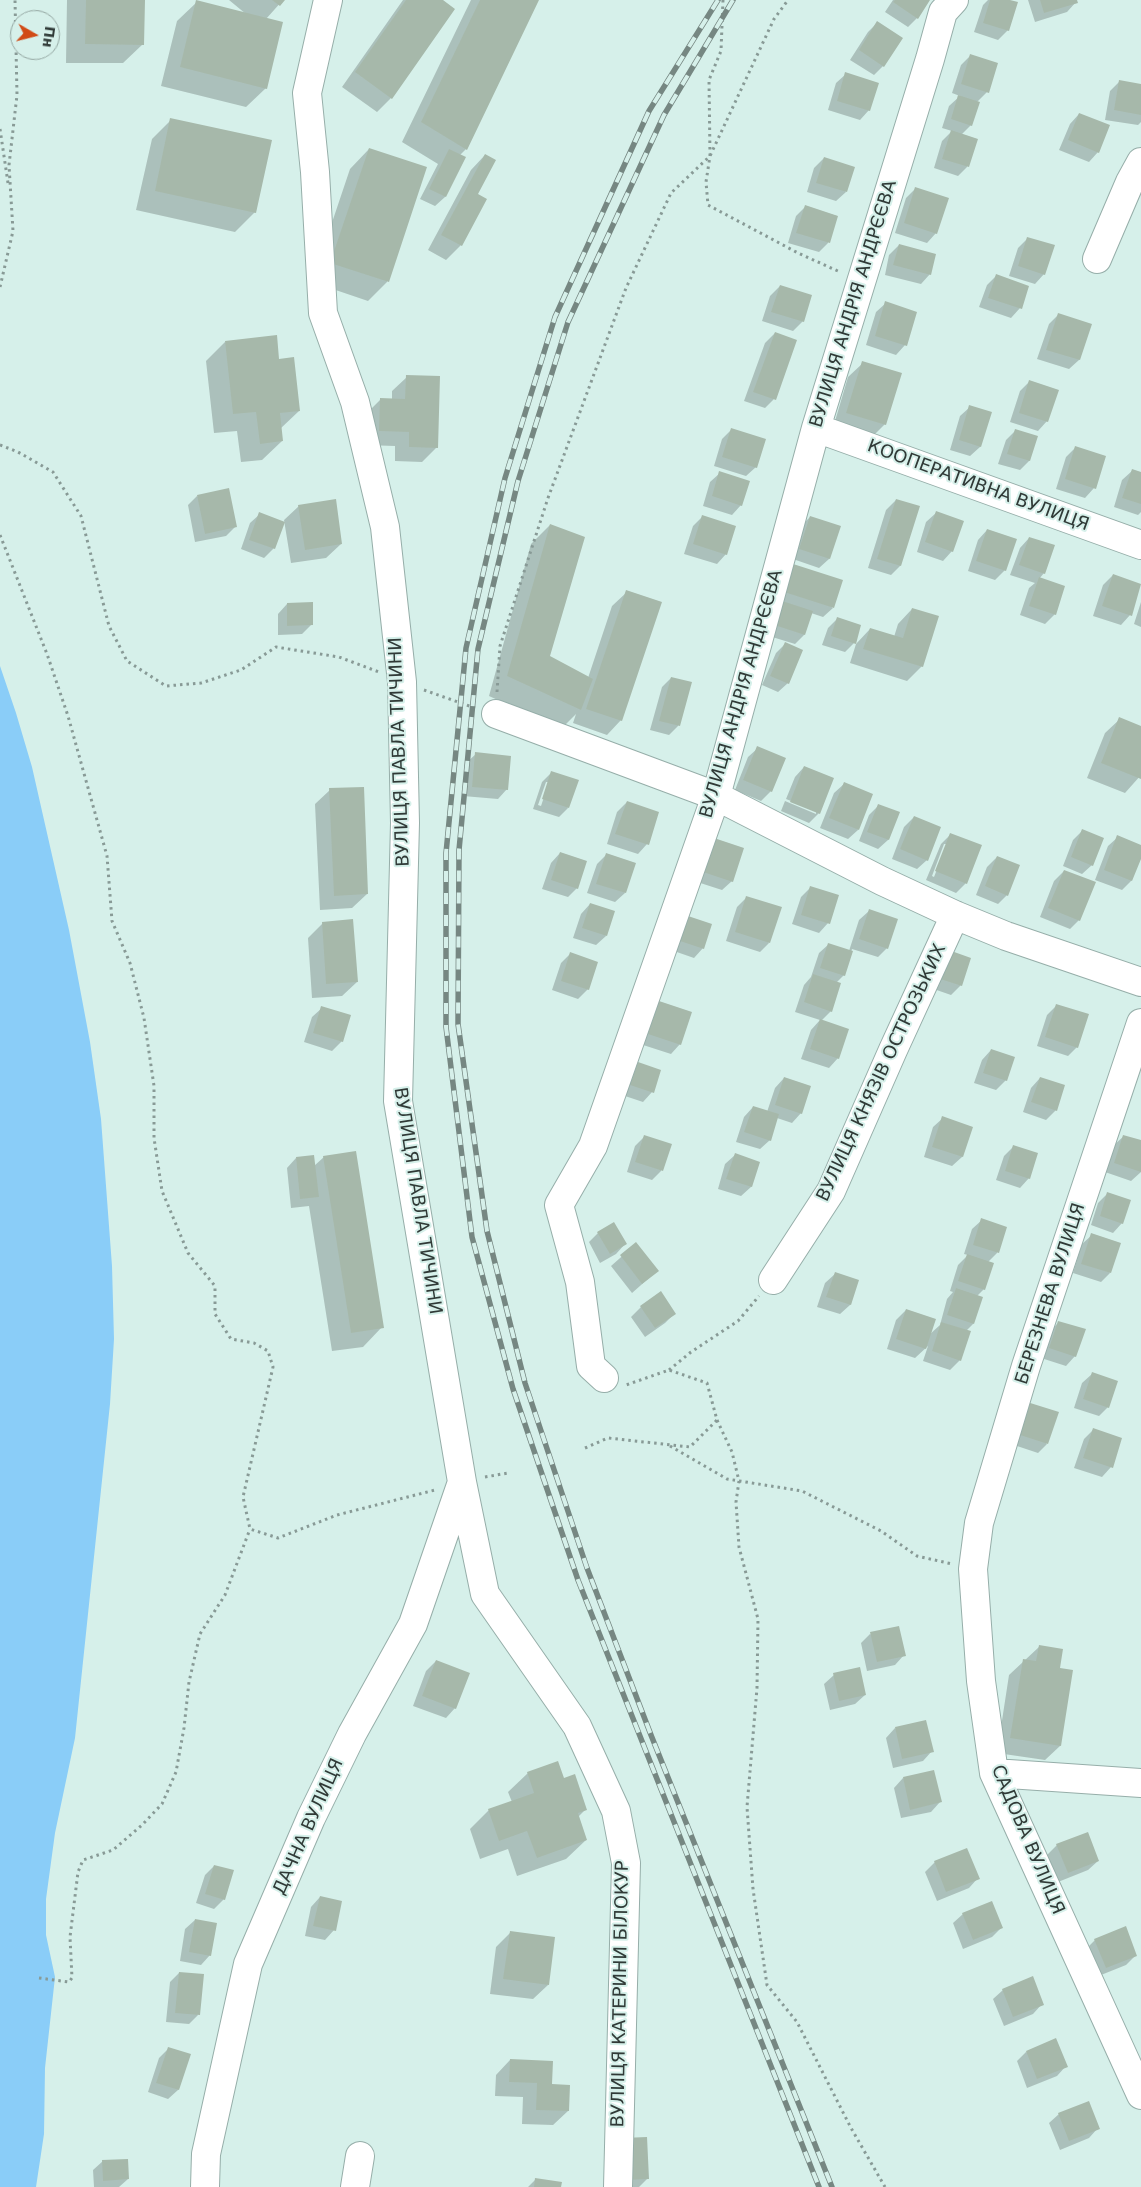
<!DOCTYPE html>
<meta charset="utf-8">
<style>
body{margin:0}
#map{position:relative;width:1141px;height:2187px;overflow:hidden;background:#d6f0ea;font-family:"DejaVu Sans",sans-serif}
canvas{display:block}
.north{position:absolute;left:10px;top:10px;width:50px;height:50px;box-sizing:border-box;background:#d6f0ea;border:1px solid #94a7a2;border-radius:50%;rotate:98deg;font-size:14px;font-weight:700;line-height:20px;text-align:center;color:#303a37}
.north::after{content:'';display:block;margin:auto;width:18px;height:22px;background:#d14b16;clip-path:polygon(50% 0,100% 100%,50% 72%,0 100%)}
</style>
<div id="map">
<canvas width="1141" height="2187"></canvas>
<div class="north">Пн</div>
</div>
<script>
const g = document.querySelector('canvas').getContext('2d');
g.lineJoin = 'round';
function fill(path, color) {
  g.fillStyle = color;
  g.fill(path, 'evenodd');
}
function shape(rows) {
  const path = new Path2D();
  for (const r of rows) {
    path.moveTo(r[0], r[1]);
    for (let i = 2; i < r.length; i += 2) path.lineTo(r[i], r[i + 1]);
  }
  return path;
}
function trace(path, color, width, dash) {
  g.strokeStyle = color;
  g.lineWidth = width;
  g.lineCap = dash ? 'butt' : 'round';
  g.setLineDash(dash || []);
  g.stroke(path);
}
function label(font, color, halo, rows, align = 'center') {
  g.font = font + ' "DejaVu Sans",sans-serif';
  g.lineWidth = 4;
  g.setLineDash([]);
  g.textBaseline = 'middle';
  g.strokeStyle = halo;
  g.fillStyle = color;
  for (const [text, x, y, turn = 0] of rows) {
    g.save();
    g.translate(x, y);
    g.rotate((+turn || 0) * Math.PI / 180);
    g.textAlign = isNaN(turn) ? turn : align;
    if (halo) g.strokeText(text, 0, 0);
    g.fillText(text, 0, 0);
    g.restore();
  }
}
const water = shape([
 [0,666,16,713,32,767,69,930,90,1042,101,1119,112,1266,114,1339,110,1404,75,1738,55,1833,46,1899,46,1935,55,1977,45,2068,44,2134,36,2187,0,2187]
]);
const shadow = shape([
 [67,0,143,0,143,44,123,63,66,63],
 [229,0,283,0,266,19,266,88,246,107,161,86,177,21,197,2,246,14],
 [403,0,441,0,391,98,377,112,342,87],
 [471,0,538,0,466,149,460,155,465,158,445,197,435,206,420,199,438,164,402,142],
 [893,0,929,0,917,18,908,27,885,12],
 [988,0,1006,0,1008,30,998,40,974,32,983,5],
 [1028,0,1076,0,1076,2,1067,12,1035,22],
 [877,23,883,66,874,75,850,60,868,32],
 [971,55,987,92,977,102,971,125,961,135,976,139,967,167,958,176,934,168,942,141,952,131,942,128,949,106,960,96,952,93,961,65],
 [846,74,869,110,860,120,828,110,836,83],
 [1119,82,1141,85,1141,122,1138,125,1105,120,1110,91],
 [1079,114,1098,152,1089,162,1059,150,1070,124],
 [171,120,255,212,235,232,136,210,152,139],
 [369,149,425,168,387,282,368,301,312,282,350,169],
 [485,155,461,245,446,260,428,250,471,170],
 [824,158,846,192,836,201,807,192,814,168],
 [915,189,936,233,927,243,895,233,906,198],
 [805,207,837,216,828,243,819,252,788,243,796,216],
 [1028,238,1044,274,1035,284,1009,276,1018,248],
 [899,245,930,274,921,284,885,275,889,255],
 [996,276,1020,308,1011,318,979,307,987,285],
 [780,286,803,321,793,331,762,321,770,296],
 [886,303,905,345,896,355,866,345,876,312],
 [1058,315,1090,325,1079,360,1069,369,1037,359,1049,324],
 [775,333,774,399,765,408,744,401,765,343],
 [225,342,299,411,280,429,282,441,262,460,241,462,237,431,214,433,206,361],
 [863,363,885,424,870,439,833,428,848,377],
 [407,377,437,447,422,462,395,461,395,446,365,445,366,414,381,399,392,400,392,391],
 [1029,382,1047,421,1038,431,1010,422,1020,391],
 [970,407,990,413,980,447,970,456,950,450,960,416],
 [732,429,756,467,746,476,714,466,722,439],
 [1016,430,1036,437,1029,461,1020,470,998,464,1006,440],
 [1076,447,1094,488,1085,498,1056,489,1066,457],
 [1132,471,1141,474,1141,512,1138,515,1114,507,1122,480],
 [720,473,741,505,732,515,703,506,710,482],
 [197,496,235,527,226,536,195,542,188,505],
 [896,500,919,507,900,566,891,575,868,568,886,510],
 [299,506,341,544,326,558,291,563,284,520],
 [936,513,952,551,943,561,917,552,926,522],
 [260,514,283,523,274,548,264,558,241,549,250,523],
 [702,517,726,554,717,564,684,554,693,526],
 [810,517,839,527,829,559,819,568,790,558,801,526],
 [550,525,548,657,588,678,612,606,627,592,621,720,607,735,573,723,576,714,561,729,489,696,531,544],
 [987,530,1005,570,995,580,968,571,978,540],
 [1029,538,1044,573,1039,579,1055,614,1045,624,1020,615,1029,588,1035,583,1010,575,1020,548],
 [781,574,833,608,823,617,811,613,804,635,795,644,756,632],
 [1113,575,1130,615,1121,625,1093,616,1103,585],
 [1141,602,1141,627,1134,624],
 [287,604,312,624,302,634,278,635,278,614],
 [912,609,922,666,907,681,850,663,856,644,870,629,894,637,898,624],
 [837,619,854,643,845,652,822,645,828,628],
 [785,644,788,683,778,692,762,685,776,653],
 [671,678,690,683,678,726,669,735,650,730,662,687],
 [1120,719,1141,728,1141,775,1125,793,1087,778,1105,733],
 [758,748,771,791,761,801,735,790,748,757],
 [476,754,507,789,498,799,463,796,466,763],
 [804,767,819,813,809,823,781,811,785,801,816,814,816,811,786,799,795,777],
 [551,773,568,808,559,817,533,809,542,782],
 [546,782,549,782,541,806,538,805],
 [844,784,858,830,848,839,820,828,834,793],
 [330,790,367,894,352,908,320,910,315,804],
 [627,802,647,844,638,854,607,844,617,812],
 [879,805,899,813,888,840,878,849,859,841,869,815],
 [914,817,927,860,917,869,892,859,904,827],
 [1082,831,1092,865,1082,874,1063,866,1073,840],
 [951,834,966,883,956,893,926,880,941,844],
 [944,844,947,844,934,877,932,876],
 [1118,837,1141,846,1141,856,1131,881,1122,890,1095,880,1108,846],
 [702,848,732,881,722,890,691,880],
 [560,853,577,888,568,897,542,889,551,863],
 [606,855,625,893,615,902,587,893,597,864],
 [997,857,1007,895,998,904,976,895,987,867],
 [1064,871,1079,920,1070,929,1040,917,1054,881],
 [811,887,828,923,819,933,792,924,801,897],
 [747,897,769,943,760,952,726,941,737,907],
 [590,904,606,936,596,945,573,938,581,914],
 [869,911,887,948,878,957,852,949,844,975,836,983,831,1011,821,1021,838,1058,829,1068,801,1059,811,1030,820,1020,795,1012,804,985,811,977,819,953,829,944,849,951,859,920],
 [323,923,357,982,342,996,312,998,308,938],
 [711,925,703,948,694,958,671,950,679,927],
 [570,954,588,989,578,999,552,990,561,963],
 [934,959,961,985,951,995,925,986],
 [660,1003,680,1044,671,1054,640,1044,650,1012],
 [1057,1005,1077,1047,1068,1056,1037,1046,1047,1015],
 [322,1008,342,1041,332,1051,304,1042,312,1017],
 [991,1050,1006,1080,996,1090,974,1083,982,1060],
 [638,1063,652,1092,643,1102,622,1095,629,1073],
 [784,1078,801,1113,792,1123,777,1118,770,1140,760,1149,736,1142,744,1117,753,1107,767,1112,775,1088],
 [1040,1078,1056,1110,1046,1120,1023,1112,1031,1088],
 [943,1118,972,1127,962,1157,952,1166,924,1157,933,1127],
 [645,1136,670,1145,661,1171,652,1180,627,1172,635,1146],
 [1124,1136,1141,1142,1141,1172,1131,1181,1105,1172,1114,1145],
 [1013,1147,1029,1178,1020,1188,996,1180,1004,1156],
 [735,1155,758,1162,751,1187,741,1196,718,1189,725,1164],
 [324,1157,382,1327,363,1347,332,1351,309,1206,291,1208,287,1168,296,1158,314,1166],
 [1108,1193,1122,1223,1113,1233,1091,1225,1098,1203],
 [982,1220,1006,1228,997,1253,988,1262,984,1289,977,1296,973,1324,966,1331,960,1360,950,1370,923,1361,928,1346,915,1358,887,1349,896,1320,906,1310,929,1335,940,1325,947,1299,953,1292,950,1291,958,1265,968,1255,964,1254,972,1229],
 [598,1233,625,1244,616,1254,600,1263,589,1242],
 [1092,1235,1110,1273,1101,1282,1073,1273,1082,1244],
 [636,1244,657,1271,632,1293,611,1266],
 [835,1274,858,1281,850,1305,840,1314,817,1307,825,1283],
 [641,1307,674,1314,665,1323,645,1337,631,1317],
 [1059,1322,1075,1356,1066,1366,1041,1358,1049,1332],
 [1092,1374,1108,1407,1099,1416,1074,1408,1082,1383],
 [1018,1413,1047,1444,1038,1453,1008,1443],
 [1093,1430,1111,1467,1102,1477,1074,1468,1084,1439],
 [870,1634,904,1655,895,1665,867,1671,861,1643],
 [1039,1647,1059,1669,1060,1746,1045,1760,997,1753,1009,1675],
 [436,1661,455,1708,446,1718,413,1706,426,1671],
 [834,1675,865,1695,855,1704,830,1710,824,1684],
 [895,1728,932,1751,923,1761,893,1768,886,1738],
 [528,1773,563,1780,586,1809,578,1817,586,1840,566,1859,517,1876,508,1849,480,1859,470,1829,489,1810,512,1802,508,1792],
 [903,1778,940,1802,931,1812,901,1818,894,1788],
 [1057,1845,1098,1861,1088,1870,1058,1882,1047,1855],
 [935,1862,978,1878,969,1888,937,1901,925,1872],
 [214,1866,224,1899,214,1909,196,1903,205,1875],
 [320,1897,334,1930,325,1940,305,1936,311,1907],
 [963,1914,1001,1928,992,1937,963,1949,953,1923],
 [195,1920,210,1955,201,1965,180,1961,185,1929],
 [510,1933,548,1985,533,1999,490,1994,496,1947],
 [1095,1940,1136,1955,1126,1965,1096,1977,1085,1950],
 [179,1973,198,2015,189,2024,166,2022,170,1982],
 [1003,1990,1042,2004,1033,2014,1004,2026,993,1999],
 [169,2048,178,2090,168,2099,148,2092,159,2058],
 [1026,2052,1066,2066,1057,2076,1027,2088,1017,2061],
 [510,2060,550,2085,568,2111,553,2125,522,2124,523,2097,495,2096,496,2075],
 [1059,2114,1098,2128,1089,2138,1060,2150,1049,2123],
 [646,2139,648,2178,639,2187,616,2187],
 [103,2161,128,2179,119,2187,94,2187,93,2170],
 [535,2180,560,2187,528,2187]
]);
const building = shape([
 [86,0,145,0,144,45,85,44],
 [196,0,283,22,267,89,180,67],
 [272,0,285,0,280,6],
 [406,0,443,0,455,9,392,99,355,72],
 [480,0,539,0,467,150,421,122],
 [895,0,930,0,918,19,893,2],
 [990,0,1010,0,1018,2,1009,31,983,23],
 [1040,0,1077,0,1078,3,1044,13],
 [877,21,903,38,884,67,859,50],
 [970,54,998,63,989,93,961,84],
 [845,72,879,83,870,111,837,101],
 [1119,80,1141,84,1141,115,1114,110],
 [958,95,980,102,972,126,951,119],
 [1079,113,1110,125,1099,153,1068,140],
 [170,118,272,140,256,213,155,191],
 [951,130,978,139,969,167,942,159],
 [369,148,427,167,389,282,330,263],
 [449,149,466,157,446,197,429,189],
 [485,154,496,160,478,194,487,199,462,246,441,235],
 [824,157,855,167,847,192,816,183],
 [915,187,949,198,937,234,904,223],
 [805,205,838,216,830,243,796,233],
 [1027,237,1055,245,1045,275,1018,266],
 [899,244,936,254,931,275,893,265],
 [996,274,1029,286,1022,309,988,298],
 [780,285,812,295,804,322,771,312],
 [885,301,917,312,907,346,875,336],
 [1058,313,1092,324,1080,360,1046,350],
 [775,332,797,340,776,400,753,392],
 [277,335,279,359,294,357,300,411,280,413,283,441,260,444,256,412,233,414,225,341],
 [862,361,902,373,886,425,846,413],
 [406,375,440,376,438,448,409,447,409,432,379,431,380,398,405,399],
 [1029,380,1059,390,1048,422,1019,413],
 [969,405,992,412,981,447,959,440],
 [731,428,766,439,757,468,722,457],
 [1015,429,1038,436,1030,461,1007,454],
 [1075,446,1106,456,1096,489,1065,479],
 [1132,469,1141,472,1141,504,1122,498],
 [719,471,750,481,742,506,712,496],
 [229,488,237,527,205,534,197,495],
 [336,499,342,544,305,550,298,505],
 [896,499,920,506,901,566,877,559],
 [936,511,964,521,953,552,925,542],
 [259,512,285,522,275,549,249,540],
 [702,515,736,526,727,555,693,544],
 [810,516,841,526,830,559,799,549],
 [550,524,585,537,550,656,593,679,581,710,507,676],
 [987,529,1017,539,1006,571,976,561],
 [1029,537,1055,545,1045,574,1019,565],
 [790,563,843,580,834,608,781,591],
 [1113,574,1141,584,1132,616,1102,606],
 [1039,577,1065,586,1056,615,1029,606],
 [626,590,662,602,622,721,586,709],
 [773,598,813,611,805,635,765,622],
 [313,602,313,625,287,626,287,603],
 [912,608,939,616,923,667,863,649,870,628,903,638],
 [837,617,861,625,856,644,831,636],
 [785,642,803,650,789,684,770,676],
 [671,677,692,682,680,726,659,721],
 [1119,717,1141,726,1141,779,1101,763],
 [757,746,786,758,772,792,743,780],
 [475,752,511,756,508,790,472,787],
 [804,766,834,778,820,814,790,802],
 [551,771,579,780,569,808,542,799],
 [844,782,873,794,859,830,829,818],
 [364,787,368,894,334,896,329,788],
 [627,801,659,812,649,845,615,834],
 [878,804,900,812,889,840,867,832],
 [914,816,941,827,928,861,900,849],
 [1082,829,1104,838,1093,866,1071,857],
 [950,833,982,845,967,884,935,871],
 [1117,835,1141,845,1141,859,1132,881,1104,870],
 [711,837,744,848,733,882,700,871],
 [560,852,587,861,578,889,551,880],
 [606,853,636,863,626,893,596,884],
 [997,856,1020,865,1008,896,985,886],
 [1064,870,1096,882,1080,921,1048,908],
 [810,886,839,895,830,924,801,915],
 [746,896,782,907,770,943,735,932],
 [590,903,615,911,607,936,582,928],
 [869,909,898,919,888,949,859,939],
 [688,916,712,924,704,949,680,941],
 [353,919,358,982,326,984,322,922],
 [828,943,853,951,845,976,820,968],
 [943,948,971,958,962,986,934,977],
 [570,952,598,962,589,990,561,981],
 [813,974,841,983,832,1012,804,1002],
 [659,1001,692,1012,681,1045,648,1034],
 [1056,1004,1089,1014,1078,1048,1045,1037],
 [321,1006,351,1015,343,1042,313,1033],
 [820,1019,849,1029,839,1059,810,1049],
 [991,1049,1015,1057,1007,1081,983,1073],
 [638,1062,661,1070,654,1093,630,1085],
 [784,1077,811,1086,802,1114,775,1105],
 [1040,1077,1065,1085,1057,1111,1031,1102],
 [753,1106,779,1114,771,1141,744,1132],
 [942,1116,973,1127,963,1157,932,1147],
 [644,1135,672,1144,663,1171,635,1162],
 [1123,1135,1141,1140,1141,1172,1114,1163],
 [1013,1145,1038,1153,1030,1179,1005,1171],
 [356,1151,384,1328,351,1333,323,1156],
 [735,1153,760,1162,752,1187,726,1179],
 [314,1155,319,1197,300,1199,296,1157],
 [1107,1192,1131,1200,1123,1224,1100,1216],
 [981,1218,1007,1227,999,1253,973,1245],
 [614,1222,627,1244,610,1254,597,1232],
 [1091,1233,1121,1243,1111,1273,1081,1264],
 [636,1242,659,1271,642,1284,620,1255],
 [967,1254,994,1263,985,1290,958,1281],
 [835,1272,859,1280,851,1305,826,1297],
 [956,1288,983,1297,974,1324,947,1315],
 [661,1291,676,1314,655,1328,640,1306],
 [906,1309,936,1319,926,1349,896,1339],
 [1058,1321,1086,1329,1076,1357,1049,1348],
 [941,1322,971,1331,961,1361,932,1351],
 [1092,1372,1118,1381,1109,1408,1083,1399],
 [1027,1402,1059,1412,1048,1444,1017,1434],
 [1093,1428,1122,1438,1113,1468,1083,1458],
 [899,1626,906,1656,877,1662,870,1632],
 [1039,1645,1063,1649,1060,1668,1073,1670,1061,1746,1010,1738,1023,1659,1036,1661],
 [436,1660,470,1673,456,1709,422,1696],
 [860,1667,866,1695,839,1701,833,1673],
 [926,1720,934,1752,902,1759,895,1727],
 [558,1761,564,1778,575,1774,587,1810,578,1813,587,1840,537,1858,527,1831,499,1841,488,1809,534,1793,527,1772],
 [934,1770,942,1802,910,1810,903,1777],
 [1088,1832,1099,1861,1068,1873,1056,1844],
 [967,1848,980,1879,946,1892,934,1861],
 [214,1865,234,1870,225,1900,205,1894],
 [320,1896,342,1901,336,1931,313,1926],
 [992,1901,1003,1928,973,1940,962,1913],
 [195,1919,217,1923,211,1956,189,1952],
 [1126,1926,1137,1956,1106,1968,1094,1939],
 [510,1931,555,1937,549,1985,503,1979],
 [179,1972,204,1974,200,2015,175,2013],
 [1033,1976,1044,2005,1013,2017,1002,1989],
 [1056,2038,1068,2067,1037,2079,1026,2051],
 [168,2047,191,2054,179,2090,156,2083],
 [510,2059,553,2061,552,2084,570,2085,569,2111,536,2110,537,2083,509,2082],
 [1089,2101,1100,2129,1069,2141,1058,2113],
 [647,2137,649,2179,625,2180,623,2138],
 [128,2159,129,2179,103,2181,102,2160],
 [535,2178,562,2182,561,2187,534,2187]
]);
const path = shape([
 [723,0,721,51,709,80,710,156,706,182,708,205,798,253,840,272],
 [0,129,8,183],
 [0,287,13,231,9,165,17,95,15,0],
 [0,445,18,452,53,472,81,516,109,626,127,661,166,686,201,683,241,670,276,647,339,657,379,672],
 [0,535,47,654,68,716,107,856,112,921,130,963,144,1018,154,1086,154,1138,162,1191,188,1253,215,1286,215,1314,231,1339,254,1343,268,1351,273,1367,243,1497,250,1529,278,1538,337,1515,435,1490],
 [424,690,475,708],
 [497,692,500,646,548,498,626,288,671,193,710,156,774,19,788,0],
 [669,1370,691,1352,738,1321,759,1296],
 [717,1420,732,1452,739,1481,736,1502,739,1547,758,1619,757,1688,747,1807,753,1889,767,1985,797,2022,851,2128,885,2187],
 [670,1446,727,1479,802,1491,881,1531,917,1556,952,1564],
 [585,1448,608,1438,690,1447,717,1420,707,1383,669,1370,626,1385],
 [485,1477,508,1473],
 [39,1978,69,1982,72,1978,70,1937,78,1872,83,1860,113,1850,142,1825,162,1804,176,1772,184,1728,189,1682,200,1634,225,1595,250,1529]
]);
const minor = shape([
 [328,0,307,93,315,172,323,313,355,402,385,527,402,682,405,823,398,1101,462,1482,485,1594,577,1726,616,1811,626,1863,618,2187],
 [1097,259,1130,182,1141,162],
 [816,428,1141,545],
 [496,714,716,796,882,881,955,915,1006,936,1141,982],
 [1141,1023,1026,1366,979,1523,973,1569,981,1681,994,1773,1141,2095],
 [773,1280,831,1191,893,1050,955,915],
 [604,1378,591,1366,580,1282,559,1205,593,1146,716,796,816,428,930,59,943,12,954,0],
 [994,1773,1141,1783],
 [205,2187,206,2154,248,1964,311,1818,352,1734,413,1624,462,1482],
 [355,2187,360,2156]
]);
const rail = shape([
 [718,0,649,111,555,317,505,478,466,648,446,853,446,1027,472,1237,513,1389,578,1580,819,2187],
 [733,0,664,115,568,322,518,481,478,649,459,850,458,1024,487,1231,525,1383,587,1568,651,1735,832,2187]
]);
const streetNames = [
 ["ВУЛИЦЯ АНДРІЯ АНДРЄЄВА",854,304,-73],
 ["КООПЕРАТИВНА ВУЛИЦЯ",978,486,20],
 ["ВУЛИЦЯ АНДРІЯ АНДРЄЄВА",742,694,-74],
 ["ВУЛИЦЯ ПАВЛА ТИЧИНИ",400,752,-92],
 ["ВУЛИЦЯ КНЯЗІВ ОСТРОЗЬКИХ",882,1073,-65],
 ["ВУЛИЦЯ ПАВЛА ТИЧИНИ",417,1201,81],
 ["БЕРЕЗНЕВА ВУЛИЦЯ",1051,1294,-72],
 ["ДАЧНА ВУЛИЦЯ",309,1827,-66],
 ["САДОВА ВУЛИЦЯ",1027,1840,67],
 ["ВУЛИЦЯ КАТЕРИНИ БІЛОКУР",621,1994,-89]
];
fill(water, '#8acdf8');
fill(shadow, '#0003');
fill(building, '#a6b8aa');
trace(minor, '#96aea9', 30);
trace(path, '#889a96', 3, [2.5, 4]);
trace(minor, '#fff', 28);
trace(rail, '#768782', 5.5);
trace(rail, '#d6f0ea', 4, [11]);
label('18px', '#303a37', '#d6f0ea', streetNames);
</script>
